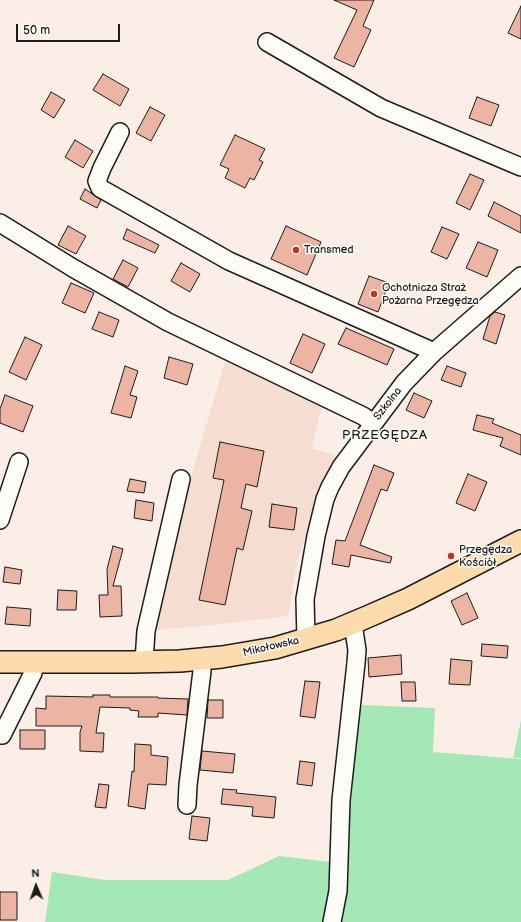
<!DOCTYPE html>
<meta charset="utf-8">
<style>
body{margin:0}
#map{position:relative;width:521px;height:922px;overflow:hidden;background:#faeee6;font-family:"Balsamiq Sans",sans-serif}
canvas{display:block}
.north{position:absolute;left:16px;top:866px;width:40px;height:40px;-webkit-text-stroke:3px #fdfcf7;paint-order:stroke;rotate:358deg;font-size:11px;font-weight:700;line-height:16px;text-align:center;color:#1c1c1c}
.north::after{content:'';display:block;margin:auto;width:14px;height:18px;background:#1c1c1c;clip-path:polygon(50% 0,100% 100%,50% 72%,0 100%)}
.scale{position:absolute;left:16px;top:24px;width:104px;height:18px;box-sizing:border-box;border:2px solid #1c1c1c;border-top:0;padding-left:5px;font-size:12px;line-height:14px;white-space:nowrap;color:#1c1c1c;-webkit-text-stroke:3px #fdfcf7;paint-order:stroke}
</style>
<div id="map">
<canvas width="521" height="922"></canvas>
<div class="north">N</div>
<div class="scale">50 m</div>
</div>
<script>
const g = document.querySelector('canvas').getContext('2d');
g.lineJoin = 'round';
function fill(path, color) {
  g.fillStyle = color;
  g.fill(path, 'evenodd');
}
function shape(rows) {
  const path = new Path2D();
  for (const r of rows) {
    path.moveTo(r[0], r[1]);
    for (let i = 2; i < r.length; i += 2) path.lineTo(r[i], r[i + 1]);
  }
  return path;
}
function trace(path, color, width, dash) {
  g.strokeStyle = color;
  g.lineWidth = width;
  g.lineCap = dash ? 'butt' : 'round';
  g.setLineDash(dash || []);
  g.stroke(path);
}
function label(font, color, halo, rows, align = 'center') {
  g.font = font + ' "Balsamiq Sans",sans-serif';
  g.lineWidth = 3;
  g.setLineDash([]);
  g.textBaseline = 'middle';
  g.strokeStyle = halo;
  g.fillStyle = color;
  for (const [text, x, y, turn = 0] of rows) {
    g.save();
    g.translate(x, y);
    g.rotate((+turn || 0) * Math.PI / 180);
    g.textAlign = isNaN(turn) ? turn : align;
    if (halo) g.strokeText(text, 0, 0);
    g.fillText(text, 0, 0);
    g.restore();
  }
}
const built = shape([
 [226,358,323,402,312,448,341,457,324,484,298,558,288,616,214,625,153,630,176,528]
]);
const green = shape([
 [360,705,435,708,433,752,521,759,521,922,339,922,348,886,348,798],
 [521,720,521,758,513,758],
 [279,856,331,862,325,922,45,922,52,872,105,880,228,880]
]);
const building = shape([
 [334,0,374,0,363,26,371,30,354,67,334,58,357,10,334,0],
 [521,6,521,39,508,33,521,6],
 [103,74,129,89,120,106,93,90,103,74],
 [51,92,65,100,54,118,41,110,51,92],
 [477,97,499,105,491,126,469,118,477,97],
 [150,107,165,115,151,141,136,133,150,107],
 [235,135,265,149,259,160,263,162,254,180,250,178,245,188,225,178,229,169,220,165,235,135],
 [75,140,93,151,83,168,65,157,75,140],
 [470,174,484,180,470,210,456,203,470,174],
 [85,189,101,200,97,208,80,199,85,189],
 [494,202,521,216,521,233,488,216,494,202],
 [68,226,86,236,76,254,58,245,68,226],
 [286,226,321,242,307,275,271,259,286,226],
 [442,227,459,234,447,259,431,252,442,227],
 [127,229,159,245,155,253,123,239,127,229],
 [478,242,498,250,487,277,466,268,478,242],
 [123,260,138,268,128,287,113,279,123,260],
 [181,263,200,274,190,292,171,281,181,263],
 [369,276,389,283,378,312,358,304,369,276],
 [71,283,94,293,85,313,62,303,71,283],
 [99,312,119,320,113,337,92,329,99,312],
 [495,312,505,315,496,344,483,339,490,316,495,312],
 [346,328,394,349,387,365,338,344,346,328],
 [303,334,325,344,312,373,290,363,303,334],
 [25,337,42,345,26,380,9,372,25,337],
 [169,357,193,364,187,385,164,378,169,357],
 [125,366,138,371,130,395,137,397,131,418,111,413,125,366],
 [447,366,466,373,461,387,441,380,447,366],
 [414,393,432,401,424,418,406,410,414,393],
 [5,395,33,406,23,432,0,423,0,409,5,395],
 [477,415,494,419,492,423,521,435,521,455,500,446,503,438,473,430,477,415],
 [220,442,264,451,257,487,246,484,241,508,252,511,243,550,237,548,225,605,199,600,224,480,213,478,220,442],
 [374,465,394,473,387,491,381,489,360,545,392,557,390,563,351,555,349,567,332,564,336,540,345,541,374,465],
 [468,474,487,482,475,511,456,503,468,474],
 [130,479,146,482,144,493,127,491,130,479],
 [136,500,154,503,152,521,134,518,136,500],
 [272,504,297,508,294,530,269,527,272,504],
 [113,546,123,549,113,586,121,586,122,616,100,617,99,595,108,595,107,569,113,546],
 [5,567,22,570,20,584,3,582,5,567],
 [58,590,77,591,76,610,57,610,58,590],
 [467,593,478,618,462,625,451,601,467,593],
 [7,607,31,609,30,626,5,624,7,607],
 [482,644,508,646,507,658,481,656,482,644],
 [401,655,402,674,369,677,368,658,401,655],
 [451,659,472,661,470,685,449,684,451,659],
 [305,681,320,682,315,718,300,716,305,681],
 [401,682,415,682,416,701,402,701,401,682],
 [93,695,110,695,110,697,158,697,158,698,188,699,187,715,158,713,158,717,138,717,139,711,130,710,130,708,100,707,96,733,104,733,103,752,80,751,80,732,82,726,36,726,36,708,46,709,46,696,93,697,93,695],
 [208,700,223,700,223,718,207,718,208,700],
 [20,730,45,730,45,749,20,749,20,730],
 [135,744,151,745,151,755,168,757,166,785,148,784,145,809,128,806,132,771,134,772,135,744],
 [202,751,235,754,233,773,200,770,202,751],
 [300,761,315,763,312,786,297,784,300,761],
 [99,784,109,785,106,808,95,807,99,784],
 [223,789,237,790,236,793,276,797,274,818,252,816,253,807,221,804,223,789],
 [192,816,210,818,207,841,189,839,192,816],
 [0,892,17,892,17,920,0,920,0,892]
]);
const minor = shape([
 [267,42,381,108,521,167],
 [120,132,102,168,97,181,100,188,229,261,434,352],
 [0,223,73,268,168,322,363,416,373,423],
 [0,520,19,462],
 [306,640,305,599,316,536,325,499,330,487,341,467,404,383,434,352,521,276],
 [144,662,146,631,181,479],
 [0,735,2,735,33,673,33,662],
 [187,805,188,785,202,671,200,659],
 [332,922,338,891,341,800,356,663,357,650,353,624]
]);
const major = shape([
 [0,662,132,662,180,661,222,657,275,648,336,630,367,617,408,599,521,541]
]);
const markers = [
 [296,250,4,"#c8321e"],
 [374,294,4,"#c8321e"],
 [451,556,4,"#c8321e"]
];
const poiNames = [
 ["Transmed",304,250],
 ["Ochotnicza Straż",382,288],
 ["Pożarna Przegędza",382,301],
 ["Przegędza",459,550],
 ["Kościół",459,563]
];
const streetNames = [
 ["Szkolna",388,404,-52],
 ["Mikołowska",271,647,-13]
];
const quarterNames = [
 ["PRZEGĘDZA",385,436]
];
fill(built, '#f6ddd2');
fill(green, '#a4e9b5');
fill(building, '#ecb4a3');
trace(building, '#1c1c1c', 1);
trace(minor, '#1c1c1c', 20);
trace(major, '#1c1c1c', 24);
trace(minor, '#fdfcf7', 17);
trace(major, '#fedbac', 21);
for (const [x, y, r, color] of markers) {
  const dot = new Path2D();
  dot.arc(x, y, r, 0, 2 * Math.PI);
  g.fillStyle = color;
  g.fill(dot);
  trace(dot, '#fdfcf7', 1.5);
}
label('11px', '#1c1c1c', '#fdfcf7', poiNames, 'left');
label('11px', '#1c1c1c', '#fdfcf7', streetNames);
g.letterSpacing = '1px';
label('13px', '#1c1c1c', '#fdfcf7', quarterNames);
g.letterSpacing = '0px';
</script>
